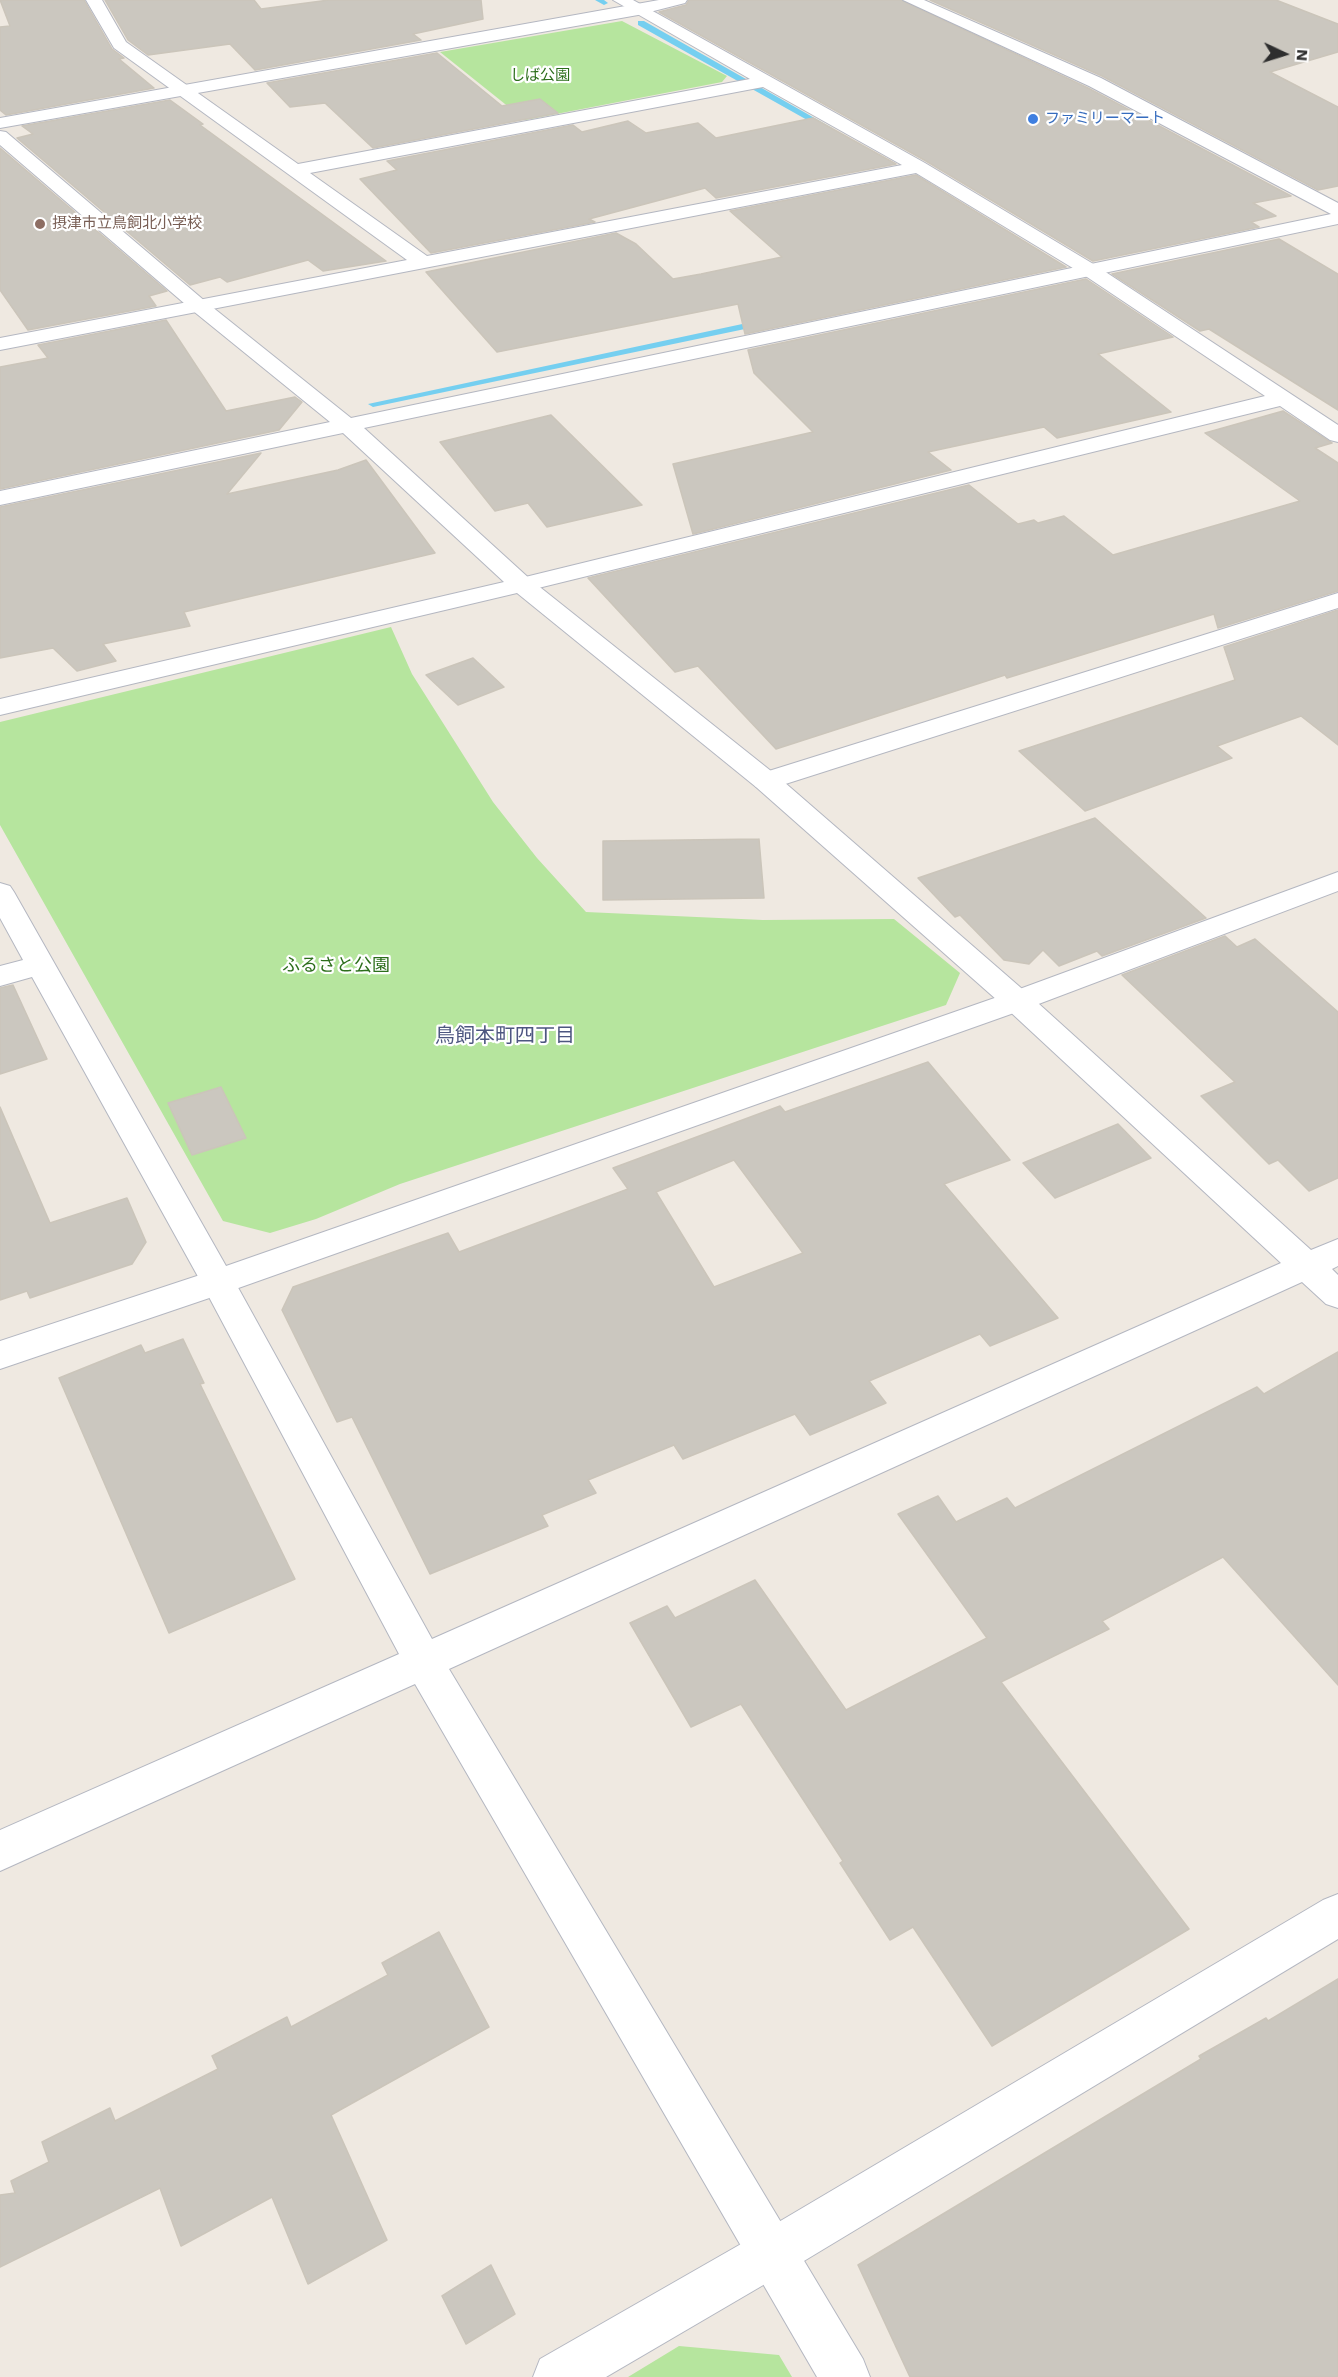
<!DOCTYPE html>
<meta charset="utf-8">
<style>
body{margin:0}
#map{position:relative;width:1338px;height:2377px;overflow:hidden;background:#efe9e1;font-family:"Work Sans",sans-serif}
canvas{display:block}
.north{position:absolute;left:1254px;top:24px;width:60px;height:60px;-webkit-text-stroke:4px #fff;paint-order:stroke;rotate:94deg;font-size:16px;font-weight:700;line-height:24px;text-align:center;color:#2e2e2e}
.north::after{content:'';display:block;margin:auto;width:21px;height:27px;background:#2e2e2e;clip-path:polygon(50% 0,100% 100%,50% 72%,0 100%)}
</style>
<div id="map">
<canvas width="1338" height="2377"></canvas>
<div class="north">N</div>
</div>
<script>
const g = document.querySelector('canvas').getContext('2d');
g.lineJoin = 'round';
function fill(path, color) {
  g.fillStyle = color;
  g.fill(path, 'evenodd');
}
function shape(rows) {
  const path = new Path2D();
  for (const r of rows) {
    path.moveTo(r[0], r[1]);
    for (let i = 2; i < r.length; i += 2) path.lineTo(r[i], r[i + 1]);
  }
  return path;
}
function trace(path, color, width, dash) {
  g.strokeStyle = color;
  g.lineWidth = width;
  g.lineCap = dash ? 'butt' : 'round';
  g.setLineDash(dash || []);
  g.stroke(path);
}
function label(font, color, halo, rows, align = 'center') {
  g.font = font + ' "Work Sans","Noto Sans JP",sans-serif';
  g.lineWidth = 4.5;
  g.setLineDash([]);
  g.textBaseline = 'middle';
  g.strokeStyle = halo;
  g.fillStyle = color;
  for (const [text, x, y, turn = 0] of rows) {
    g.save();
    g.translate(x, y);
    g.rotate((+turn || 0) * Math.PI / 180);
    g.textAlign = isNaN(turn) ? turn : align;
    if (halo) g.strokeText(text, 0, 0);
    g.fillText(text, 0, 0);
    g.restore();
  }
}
const green = shape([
 [622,21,727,76,722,82,525,120,440,52],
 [391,627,412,674,493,802,537,858,586,912,763,920,894,919,960,973,946,1005,400,1184,316,1219,270,1233,223,1221,0,825,0,722],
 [679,2346,779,2355,792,2377,628,2377]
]);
const stream = shape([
 [595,0,604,0,608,3,604,5,595,0],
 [638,21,644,21,832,128,825,130,638,25,638,21],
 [761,320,764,321,764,325,373,407,368,404,761,320]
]);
const building = shape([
 [0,0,84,0,112,49,124,58,119,59,154,88,6,115,0,110,0,27,10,26,0,0],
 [105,0,254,0,261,9,329,0,481,0,483,19,413,34,421,40,255,70,230,44,148,55,128,40,105,0],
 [689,0,901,0,1088,88,1291,196,1253,203,1276,216,1251,222,1259,227,1093,261,926,161,659,12,686,5,689,0],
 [930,0,1276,0,1338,24,1338,52,1270,72,1338,107,1338,186,1318,190,1102,76,930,0],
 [437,53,502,106,540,99,558,113,373,148,325,103,290,107,267,83,437,53],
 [170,100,203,124,200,125,386,261,323,271,308,260,227,282,220,277,190,285,17,138,33,134,22,126,170,100],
 [813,118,896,164,716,198,705,188,589,219,595,222,431,253,360,179,397,170,387,161,573,125,582,132,628,121,646,133,698,123,716,138,813,118],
 [0,148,167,291,149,296,156,306,28,330,0,290,0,148],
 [916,175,1066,267,745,334,738,304,497,352,426,272,616,233,636,244,673,279,701,274,782,257,730,211,916,175],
 [1279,239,1338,274,1338,410,1209,329,1200,331,1112,274,1279,239],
 [1086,279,1173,337,1098,354,1171,412,1057,438,1044,427,928,452,951,470,693,534,673,464,813,432,754,373,748,350,1086,279],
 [166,320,226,411,295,397,302,402,279,430,0,489,0,367,48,358,38,345,166,320],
 [1283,411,1332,443,1315,448,1338,463,1338,591,1218,628,1214,614,1007,678,1005,675,776,749,698,666,675,672,588,578,969,485,1018,524,1034,520,1038,523,1064,516,1113,555,1300,501,1205,433,1283,411],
 [551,415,642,505,547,527,528,503,495,511,440,442,551,415],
 [261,453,227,494,338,470,366,460,435,553,184,612,190,626,103,644,116,661,77,671,53,648,0,658,0,507,261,453],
 [1338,610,1338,745,1301,716,1217,746,1232,758,1085,811,1019,751,1235,680,1224,647,1338,610],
 [473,658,504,687,458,705,426,675,473,658],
 [1095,818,1206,918,1102,956,1097,951,1059,966,1043,950,1029,964,1004,960,960,915,955,917,918,878,1095,818],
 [759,839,764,898,603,900,603,841,759,839],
 [1225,936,1237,947,1255,939,1338,1012,1338,1178,1309,1191,1278,1160,1269,1164,1201,1096,1235,1082,1122,975,1225,936],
 [13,985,47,1059,0,1074,0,988,13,985],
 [928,1062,1010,1160,944,1184,1058,1318,990,1346,980,1334,869,1381,886,1403,810,1435,795,1414,683,1459,674,1445,588,1480,596,1493,542,1515,548,1526,430,1574,352,1417,337,1422,282,1310,293,1287,448,1233,459,1252,628,1189,613,1168,780,1106,785,1112,928,1062],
 [734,1160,803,1253,714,1287,656,1192,734,1160],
 [221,1087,246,1138,192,1155,168,1103,221,1087],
 [0,1107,50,1223,127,1198,146,1242,132,1264,30,1298,27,1291,0,1300,0,1107],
 [1118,1124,1151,1158,1055,1198,1023,1163,1118,1124],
 [183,1339,204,1383,200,1384,295,1579,169,1633,59,1378,141,1345,145,1353,183,1339],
 [1338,1352,1338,1685,1223,1557,1102,1621,1109,1629,1001,1682,1189,1929,992,2046,913,1927,890,1940,840,1863,843,1861,741,1704,691,1727,630,1623,667,1606,675,1618,755,1580,846,1710,987,1638,898,1514,938,1496,956,1522,1007,1498,1015,1508,1257,1387,1264,1394,1338,1352],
 [439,1932,489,2027,331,2115,387,2240,308,2284,272,2197,181,2246,160,2188,0,2267,0,2195,15,2193,11,2181,49,2162,42,2142,110,2108,115,2121,218,2069,212,2056,287,2017,291,2027,388,1975,382,1963,439,1932],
 [1338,1979,1338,2377,910,2377,858,2265,1201,2059,1199,2056,1266,2018,1268,2021,1338,1979],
 [491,2265,515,2314,466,2344,442,2296,491,2265]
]);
const street = shape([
 [86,0,102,0,126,42,298,164,750,79,613,0,633,0,925,163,1095,265,1338,425,1338,442,1330,440,1280,406,522,592,513,590,510,585,513,580,1265,396,1081,273,916,173,0,350,0,338,407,260,114,48,86,0],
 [763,87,902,165,427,256,310,173,763,87],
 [1338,593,1338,608,776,787,766,789,756,787,752,781,756,775,1338,593],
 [1338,872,1338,891,1028,1008,230,1291,0,1369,0,1341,206,1273,1006,994,1338,872],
 [1338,1894,1338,1939,789,2270,606,2377,533,2377,540,2359,755,2236,1323,1900,1338,1894]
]);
const secondary = shape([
 [659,0,687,0,685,3,638,15,0,128,0,118,659,0],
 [903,0,924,0,1101,78,1338,203,1338,224,364,428,531,580,776,775,1028,994,1311,1250,1338,1239,1338,1266,1332,1269,1338,1275,1338,1308,1326,1304,1302,1282,449,1669,863,2359,870,2377,817,2377,415,1684,0,1871,0,1830,399,1654,201,1282,32,977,0,986,0,966,23,960,0,918,0,883,10,886,14,892,230,1273,432,1639,1281,1263,1006,1008,756,787,517,593,0,715,0,699,504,582,343,433,0,505,0,491,330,422,192,310,0,145,0,131,6,132,206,302,351,418,1331,214,1089,86,903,0]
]);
const markers = [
 [1033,119,6,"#3f7fe0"],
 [40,224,6,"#8d6e63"]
];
const farParknames = [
 ["しば公園",540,76]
];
const farShopnames = [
 ["ファミリーマート",1045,119]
];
const farEducationnames = [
 ["摂津市立鳥飼北小学校",52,224]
];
const parkNames = [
 ["ふるさと公園",336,966]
];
const neighbourhoodNames = [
 ["鳥飼本町四丁目",505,1036]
];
fill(green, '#b6e59e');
fill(stream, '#75cff0');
fill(building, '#cbc7bf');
trace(building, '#cbc5ba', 1.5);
trace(street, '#b4b7c1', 2);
trace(secondary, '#b4b7c1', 2);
fill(street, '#fff');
fill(secondary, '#fff');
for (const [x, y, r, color] of markers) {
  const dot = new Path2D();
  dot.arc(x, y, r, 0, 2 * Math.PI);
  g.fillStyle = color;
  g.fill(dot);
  trace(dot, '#fff', 2);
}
label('15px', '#2c6e1b', '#fff', farParknames);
label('15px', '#366cbe', '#fff', farShopnames, 'left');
label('15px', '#785e54', '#fff', farEducationnames, 'left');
label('18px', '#2c6e1b', '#fff', parkNames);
label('20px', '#4d5680', '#fff', neighbourhoodNames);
</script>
